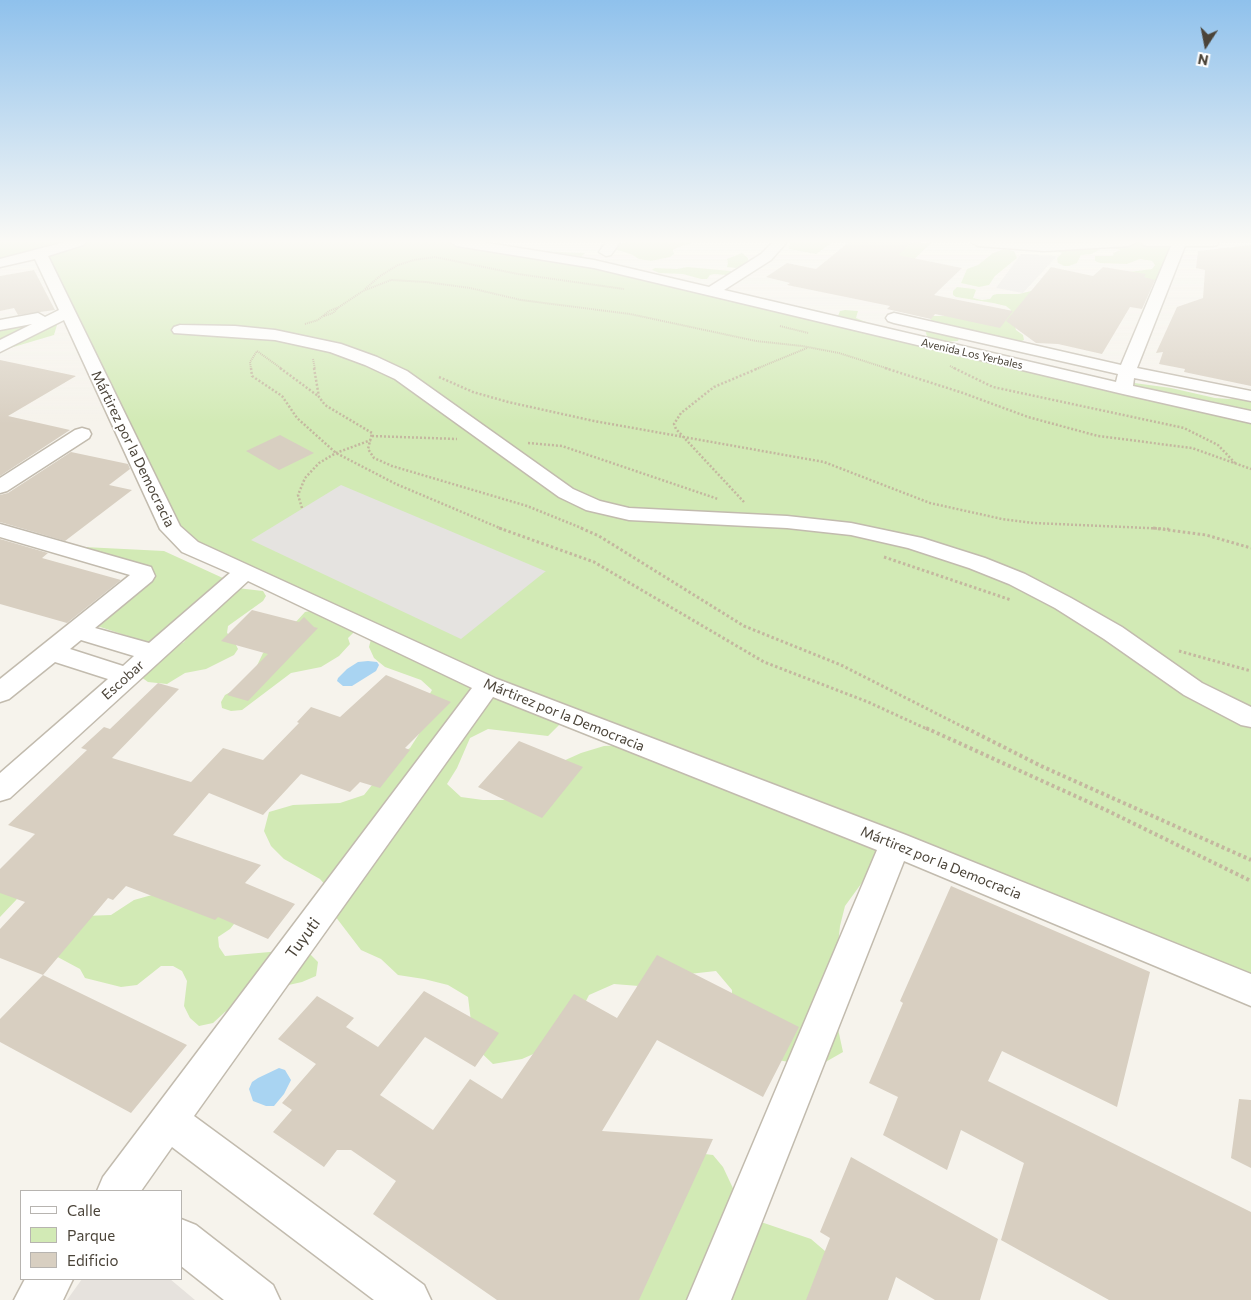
<!DOCTYPE html>
<meta charset="utf-8">
<style>
body{margin:0}
#map{position:relative;width:1251px;height:1300px;overflow:hidden;background:#f6f3ec;font-family:Commissioner,sans-serif}
canvas{display:block}
.legend{position:absolute;left:20px;top:1190px;width:162px;height:90px;box-sizing:border-box;background:#fff;border:1px solid #b7b4b0;margin:0;padding:6px 9px;list-style:none;font-size:15px;color:#4b4439}
.legend li{display:flex;align-items:center;gap:10px;height:25px}
.legend b{width:25px;border:1px solid #b7b4b0}
.north{position:absolute;left:1181px;top:20px;width:50px;height:50px;-webkit-text-stroke:4px #fff;paint-order:stroke;rotate:191deg;font-size:14px;font-weight:700;line-height:20px;text-align:center;color:#4b4439}
.north::after{content:'';display:block;margin:auto;width:18px;height:22px;background:#4b4439;clip-path:polygon(50% 0,100% 100%,50% 72%,0 100%)}
</style>
<div id="map">
<canvas width="1251" height="1300"></canvas>
<ul class="legend">
<li><b style="height:6px;background:#fff"></b>Calle</li>
<li><b style="height:14px;background:#d2eab5"></b>Parque</li>
<li><b style="height:14px;background:#d8cfc1"></b>Edificio</li>
</ul>
<div class="north">N</div>
</div>
<script>
const g = document.querySelector('canvas').getContext('2d');
g.lineJoin = 'round';
function fill(path, color) {
  g.fillStyle = color;
  g.fill(path, 'evenodd');
}
function shape(rows) {
  const path = new Path2D();
  for (const r of rows) {
    path.moveTo(r[0], r[1]);
    for (let i = 2; i < r.length; i += 2) path.lineTo(r[i], r[i + 1]);
  }
  return path;
}
function trace(path, color, width, dash) {
  g.strokeStyle = color;
  g.lineWidth = width;
  g.lineCap = dash ? 'butt' : 'round';
  g.setLineDash(dash || []);
  g.stroke(path);
}
function label(font, color, halo, rows, align = 'center') {
  g.font = font + ' Commissioner,sans-serif';
  g.lineWidth = 4;
  g.setLineDash([]);
  g.textBaseline = 'middle';
  g.strokeStyle = halo;
  g.fillStyle = color;
  for (const [text, x, y, turn = 0] of rows) {
    g.save();
    g.translate(x, y);
    g.rotate((+turn || 0) * Math.PI / 180);
    g.textAlign = isNaN(turn) ? turn : align;
    if (halo) g.strokeText(text, 0, 0);
    g.fillText(text, 0, 0);
    g.restore();
  }
}
const industrial = shape([
 [82,1279,170,1279,195,1300,67,1300]
]);
const green = shape([
 [0,242,68,242,39,252,0,259],
 [78,242,488,242,539,251,585,253,581,257,561,257,818,311,832,317,838,316,840,311,845,310,858,311,856,318,871,324,872,326,1098,378,1171,388,1215,398,1230,399,1251,395,1251,990,895,844,869,873,845,906,840,926,832,1001,843,1052,822,1064,793,1063,764,1057,732,1014,732,990,716,971,689,974,639,986,614,984,589,995,578,1017,547,1048,522,1059,493,1064,474,1046,468,997,448,985,424,979,398,975,381,959,361,950,335,916,333,894,320,879,284,859,271,846,264,831,269,812,293,805,340,803,364,795,376,780,385,764,410,748,419,734,424,704,432,690,421,680,385,667,374,658,369,647,372,635,358,628,348,638,350,644,339,656,321,667,291,673,242,710,231,711,222,708,221,702,225,695,234,690,253,674,263,653,272,648,305,612,315,610,190,547,40,254],
 [560,714,626,745,604,746,581,753,561,762,507,800,483,800,461,797,447,784,457,768,470,738,488,729,548,736,560,724],
 [627,242,694,242,676,248,673,250,674,254,670,257,651,261,639,259,631,254,614,249,614,245],
 [790,242,833,242,816,254,789,249],
 [914,242,931,243,902,271,886,248,901,251],
 [1060,242,1154,242,1175,246,1158,282,1129,272,1152,269,1155,265,1152,261,1140,259,1127,264,1100,263,1095,261,1095,256,1111,256,1114,255,1113,253,1121,250,1102,245,1062,244],
 [1087,247,1098,248,1099,250,1091,254,1081,255,1077,263,1069,266,1064,266,1058,263,1057,258,1062,253,1058,251,1059,250],
 [1004,249,1014,251,1017,258,995,276,989,285,979,287,961,283,967,269,978,265,993,253],
 [742,253,748,258,748,261,745,265,736,268,727,267,728,263,727,259],
 [687,267,731,271,732,273,726,275,714,274,710,275,707,279,701,279,683,274,659,273,652,270,655,268,677,269],
 [957,287,974,289,976,290,973,298,982,300,990,299,993,295,997,294,1019,294,1031,291,1043,292,1015,326,1016,330,1023,335,1024,340,1020,342,992,335,968,333,960,336,958,341,940,342,928,339,925,330,937,324,930,321,932,316,1008,315,1011,310,1006,306,993,303,956,297,953,295,953,291],
 [55,320,57,325,54,335,0,351,0,325],
 [84,547,164,551,225,579,149,643,82,621,143,567],
 [237,588,263,591,266,596,263,601,228,626,227,633,232,637,238,649,234,655,206,669,185,673,167,684,148,682,141,677,167,652,184,642,192,630],
 [0,884,17,899,0,917],
 [159,893,238,919,230,929,218,937,219,947,225,956,281,951,309,953,318,962,316,976,302,982,275,988,225,1012,213,1023,199,1026,190,1018,184,1006,187,981,182,971,173,966,161,966,137,985,121,987,85,978,80,969,52,954,84,916,111,915,134,900],
 [697,1153,713,1155,723,1167,738,1199,761,1222,811,1239,825,1251,826,1300,609,1300]
]);
const parking = shape([
 [1021,254,1057,256,1023,293,996,288],
 [341,485,545,571,546,571,461,639,251,540]
]);
const water = shape([
 [368,661,377,662,379,665,376,671,352,686,343,686,337,681,338,678,347,669,358,662],
 [279,1068,285,1070,291,1080,284,1094,274,1106,266,1106,253,1101,249,1089,252,1082,258,1078]
]);
const building = shape([
 [849,242,913,242,898,255,962,268,934,295,1013,311,1000,328,935,314,931,319,887,309,890,306,787,285,790,283,766,277,787,263,816,269],
 [1251,245,1251,386,1184,372,1185,369,1159,364,1163,352,1156,353,1177,307,1203,298,1205,270,1196,268,1198,251],
 [1051,267,1093,276,1103,267,1146,274,1144,277,1155,280,1142,309,1130,307,1102,354,1058,344,1036,343,1006,321],
 [34,270,55,310,18,315,14,308,0,311,0,276],
 [0,360,76,376,8,416,70,430,0,476],
 [280,435,314,453,279,470,246,451],
 [71,452,128,464,130,469,109,485,132,490,65,541,0,522,0,495,8,493],
 [0,539,48,553,42,558,121,580,67,623,0,604],
 [252,610,299,622,304,617,314,627,318,628,248,701,227,695,268,654,221,641],
 [386,675,451,702,405,748,410,750,380,788,360,782,350,792,301,774,263,815,209,793,173,835,261,865,245,883,295,904,268,939,218,917,215,920,126,886,113,900,108,898,43,975,0,958,0,929,25,902,0,893,0,869,35,834,8,825,87,750,81,748,104,727,110,729,158,683,179,689,112,758,191,782,223,748,263,760,299,723,297,722,311,707,340,717],
 [519,741,583,767,542,818,478,787],
 [951,886,1150,972,1117,1107,1002,1051,988,1081,1251,1212,1251,1300,1109,1300,1001,1240,1024,1163,961,1130,947,1170,883,1135,898,1097,869,1083,903,1003,900,1001],
 [657,955,799,1027,763,1097,657,1040,602,1131,713,1139,639,1300,497,1300,373,1214,396,1181,351,1150,337,1150,324,1167,273,1132,292,1110,282,1103,316,1064,278,1039,317,996,354,1018,346,1027,378,1047,424,991,499,1033,475,1067,425,1037,380,1095,433,1130,470,1079,502,1099,574,994,617,1018],
 [43,975,187,1045,131,1113,0,1042,0,1019],
 [1239,1099,1251,1100,1251,1168,1231,1158],
 [851,1157,998,1239,980,1300,935,1300,896,1277,888,1300,806,1300,830,1238,820,1232]
]);
const pathFar3 = shape([
 [365,289,380,276,398,265,414,260,435,257,518,274,624,289],
 [324,316,333,313,338,308],
 [305,324,318,320,329,311,339,307,363,291,391,280,426,282,470,288,521,300,630,314,756,341,802,346,839,353,889,369],
 [780,326,808,333],
 [257,351,282,369],
 [313,359,315,369],
 [950,366,956,369],
 [251,369,250,362,257,351],
 [756,369,807,348]
]);
const pathFar2 = shape([
 [251,368,252,376,282,396,297,418,336,453,396,484,502,529],
 [280,368,318,396],
 [314,368,319,397,325,405,372,433,368,449,374,458,392,466,527,506,584,529],
 [885,368,963,393,1028,417,1098,436,1192,448,1251,469],
 [954,368,993,387,1184,428,1218,445,1235,463],
 [439,377,473,392,508,402,594,421,824,462,930,503,1002,519,1034,523,1170,529],
 [372,436,457,439],
 [528,443,562,446,718,499],
 [744,502,676,429,674,424,681,413,714,387,759,368],
 [302,508,298,495,305,478,319,463,336,453,371,440]
]);
const pathFar1 = shape([
 [499,528,594,562,764,662,868,702,929,730],
 [581,528,599,536,744,626,841,665,969,730],
 [1153,528,1206,535,1251,548],
 [884,557,1011,600],
 [1179,651,1251,671]
]);
const path = shape([
 [926,728,1106,810,1251,881],
 [966,728,1041,766,1251,860]
]);
const minor = shape([
 [65,242,85,242,83,245,48,256,180,526,198,542,497,679,906,835,1251,974,1251,1006,904,861,731,1300,687,1300,877,850,493,697,194,1116,424,1285,431,1300,374,1300,172,1147,141,1191,97,1191,103,1177,472,688,248,581,10,798,0,801,0,773,108,679,55,662,9,699,0,702,0,679,130,575,0,537,0,524,151,567,155,576,152,581,95,628,149,643,230,573,182,552,160,529,64,320,0,352,0,340,32,324,0,330,0,320,38,313,45,317,59,310,35,259,0,267,0,259,65,242],
 [81,640,134,656,123,666,70,649,81,640],
 [450,242,481,242,594,260,709,287,761,254,773,242,787,242,771,260,724,290,1116,382,1118,374,894,323,888,321,886,318,888,315,894,313,1121,365,1171,246,1149,246,1144,245,1142,242,1219,242,1217,245,1212,246,1185,246,1137,368,1251,391,1251,401,1134,378,1133,386,1251,411,1251,423,1123,394,594,268,457,246,450,242],
 [606,242,620,242,611,255,606,256,599,252,606,242],
 [971,242,1044,243,1136,242,1129,246,1044,251,978,246,971,242],
 [180,325,235,326,275,330,341,344,377,357,407,371,573,489,600,501,629,508,787,516,851,523,922,538,985,558,1025,574,1071,598,1122,627,1202,683,1251,707,1251,727,1241,725,1184,695,1104,639,1055,608,1009,584,969,568,908,548,851,535,787,528,629,520,586,510,559,497,395,379,365,365,330,352,275,340,174,333,172,330,174,327,180,325],
 [82,428,89,430,91,434,89,438,7,491,0,493,0,478,75,430,82,428],
 [181,1219,196,1225,273,1285,280,1300,224,1300,181,1266,181,1219],
 [25,1279,73,1279,63,1300,14,1300,25,1279]
]);
const farStreetnames = [
 ["Avenida Los Yerbales",972,354,13]
];
const streetNames = [
 ["Mártirez por la Democracia",133,449,64],
 ["Escobar",123,680,-42],
 ["Mártirez por la Democracia",564,715,22],
 ["Mártirez por la Democracia",941,863,22]
];
const nearStreetnames = [
 ["Tuyuti",303,938,-54]
];
fill(industrial, '#e6e2dd');
fill(green, '#d2eab5');
fill(parking, '#e5e3e0');
fill(water, '#a9d4f2');
fill(building, '#d8cfc1');
trace(minor, '#c2bbae', 3);
trace(pathFar3, '#c4b79f', 2, [1, 1]);
trace(pathFar2, '#c4b79f', 2.5, [2, 2]);
trace(pathFar1, '#c4b79f', 3, [2.5, 2.5]);
trace(path, '#c4b79f', 4, [3, 3]);
fill(minor, '#fff');
const sky = g.createLinearGradient(0, 0, 0, 424);
sky.addColorStop(0, '#8fc1ec');
sky.addColorStop(0.57, '#fbfaf6');
sky.addColorStop(1, '#fbfaf600');
g.fillStyle = sky;
g.fillRect(0, 0, 1251, 424);
label('11px', '#4b4439', '#fff', farStreetnames);
label('14px', '#4b4439', '#fff', streetNames);
label('16px', '#4b4439', '#fff', nearStreetnames);
</script>
